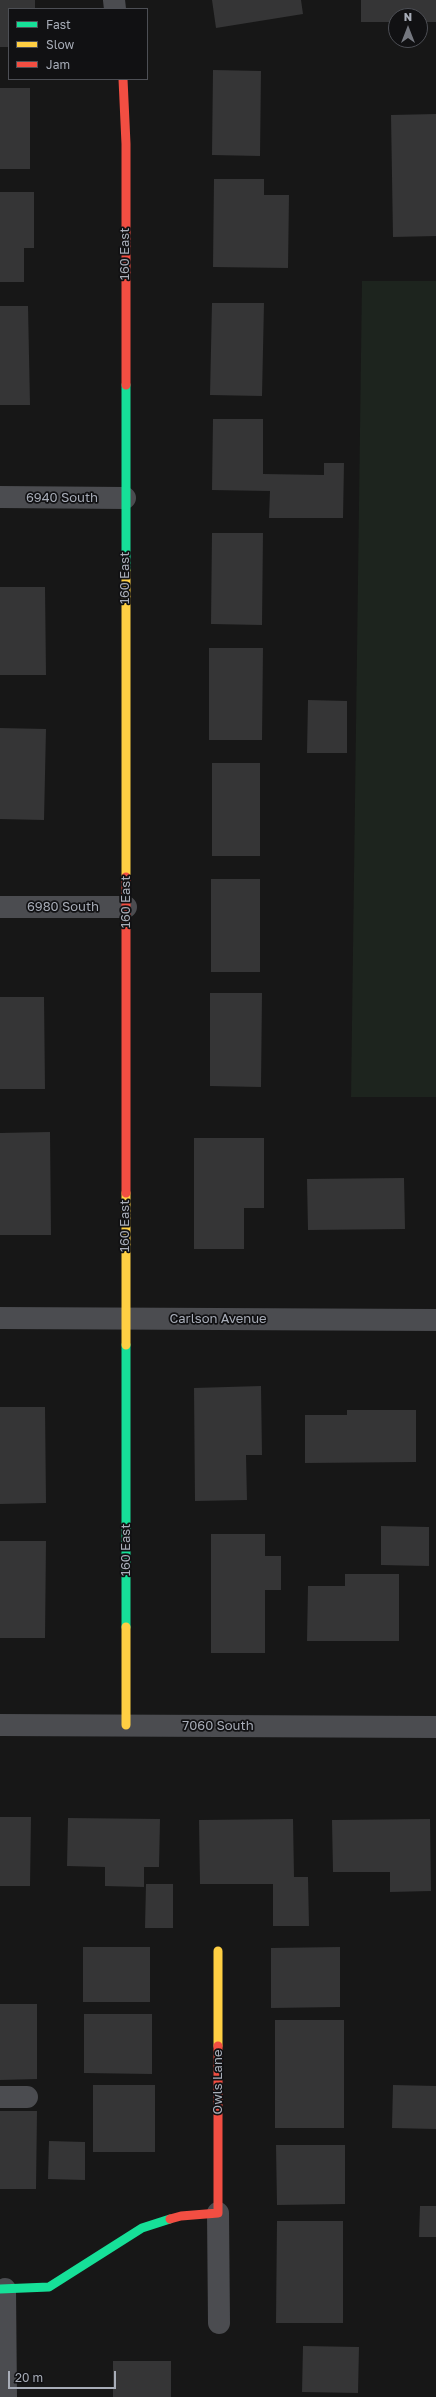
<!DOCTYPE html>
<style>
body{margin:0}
#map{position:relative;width:436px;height:2397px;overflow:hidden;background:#171717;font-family:"Golos Text",sans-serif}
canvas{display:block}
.legend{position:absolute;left:8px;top:8px;width:140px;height:72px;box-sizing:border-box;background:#111113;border:1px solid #4d4f55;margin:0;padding:5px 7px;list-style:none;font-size:12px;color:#a8adb8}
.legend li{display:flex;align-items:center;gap:8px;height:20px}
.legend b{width:20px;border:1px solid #4d4f55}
.north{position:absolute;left:388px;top:8px;width:40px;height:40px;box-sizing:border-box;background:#111113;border:1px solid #4d4f55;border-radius:50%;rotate:0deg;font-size:11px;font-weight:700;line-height:16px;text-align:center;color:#a8adb8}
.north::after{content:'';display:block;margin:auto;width:14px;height:18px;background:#757880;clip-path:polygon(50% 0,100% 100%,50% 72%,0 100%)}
.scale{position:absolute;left:8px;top:2371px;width:108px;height:18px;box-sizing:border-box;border:2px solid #a8adb8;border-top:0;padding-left:5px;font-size:12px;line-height:14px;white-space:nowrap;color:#a8adb8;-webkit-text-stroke:3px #111113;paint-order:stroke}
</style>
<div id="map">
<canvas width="436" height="2397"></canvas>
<ul class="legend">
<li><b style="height:5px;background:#16e098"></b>Fast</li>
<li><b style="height:5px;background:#ffcf43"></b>Slow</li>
<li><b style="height:5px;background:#f24e42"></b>Jam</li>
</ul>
<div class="north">N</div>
<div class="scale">20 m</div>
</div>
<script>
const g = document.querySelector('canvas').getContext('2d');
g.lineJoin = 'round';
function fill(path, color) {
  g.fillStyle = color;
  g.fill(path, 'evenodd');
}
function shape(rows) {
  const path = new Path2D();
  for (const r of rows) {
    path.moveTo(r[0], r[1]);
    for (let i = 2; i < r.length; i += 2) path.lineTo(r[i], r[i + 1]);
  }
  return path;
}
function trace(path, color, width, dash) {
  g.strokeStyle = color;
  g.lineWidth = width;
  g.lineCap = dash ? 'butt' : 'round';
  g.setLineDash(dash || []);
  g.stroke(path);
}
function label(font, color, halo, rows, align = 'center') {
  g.font = font + ' "Golos Text",sans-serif';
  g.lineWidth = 3.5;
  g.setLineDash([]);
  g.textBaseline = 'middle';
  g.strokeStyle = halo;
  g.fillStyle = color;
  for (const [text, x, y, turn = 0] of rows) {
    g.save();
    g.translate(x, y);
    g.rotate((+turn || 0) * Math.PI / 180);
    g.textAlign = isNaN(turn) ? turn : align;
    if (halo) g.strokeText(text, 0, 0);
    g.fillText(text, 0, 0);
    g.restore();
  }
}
const green = shape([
 [362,281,436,281,436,1097,351,1097]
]);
const building = shape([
 [0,0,35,0,35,9,9,9,9,47,0,47],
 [212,0,301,0,303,14,216,28],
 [361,0,436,0,436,22,420,22,420,16,396,16,396,22,361,22],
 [213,70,261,71,260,156,212,155],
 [0,88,30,88,30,169,0,169],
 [436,114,436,236,393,237,391,115],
 [214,179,264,179,264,195,289,195,288,268,213,267],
 [0,192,34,192,34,248,24,248,24,282,0,282],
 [212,303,264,303,262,396,210,395],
 [0,306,28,306,30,405,0,405],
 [213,419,263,419,263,474,324,475,324,463,344,463,343,518,269,518,270,491,212,490],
 [212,533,263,533,262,625,211,624],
 [0,587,45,587,46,675,0,675],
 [209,648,263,648,262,740,209,740],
 [308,700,347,701,347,753,307,753],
 [0,728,46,729,44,820,0,819],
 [212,763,260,763,260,856,212,856],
 [211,879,260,879,260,972,211,972],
 [210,993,262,993,261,1087,210,1086],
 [0,997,44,997,45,1089,0,1089],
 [50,1132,51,1235,0,1235,0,1133],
 [194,1138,264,1138,264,1208,244,1208,244,1249,194,1249],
 [404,1178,405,1229,308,1230,307,1179],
 [261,1386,262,1455,246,1455,247,1500,195,1501,194,1388],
 [0,1407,45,1407,46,1503,0,1504],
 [347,1410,416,1410,416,1462,305,1463,305,1415,347,1415],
 [381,1526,429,1527,429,1566,381,1565],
 [211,1534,265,1534,265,1556,281,1556,281,1590,265,1590,265,1653,211,1653],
 [0,1541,46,1541,45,1638,0,1638],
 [345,1574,399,1574,399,1641,307,1641,308,1586,345,1586],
 [0,1817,31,1817,30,1886,0,1886],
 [68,1818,160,1819,159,1867,144,1867,144,1887,105,1886,105,1867,67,1866],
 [293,1819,294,1877,308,1877,309,1926,273,1926,273,1884,200,1884,199,1820],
 [430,1819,431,1891,390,1892,390,1872,333,1872,332,1820],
 [146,1884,173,1884,173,1928,145,1928],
 [83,1947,150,1947,150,2002,83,2002],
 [340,1947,340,2007,271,2008,271,1948],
 [0,2004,37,2004,37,2079,0,2080],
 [84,2014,152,2014,152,2074,84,2073],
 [275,2020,344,2020,344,2128,275,2128],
 [93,2085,155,2085,155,2152,93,2152],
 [393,2085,436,2086,436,2129,392,2128],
 [0,2111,37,2111,36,2189,0,2189],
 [49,2141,85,2142,85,2180,48,2179],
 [276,2145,345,2145,345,2204,277,2205],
 [420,2206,436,2206,436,2237,419,2237],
 [277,2221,343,2221,343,2323,276,2323],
 [303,2346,359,2347,358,2393,302,2392],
 [113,2361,171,2361,171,2397,113,2397]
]);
const street = shape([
 [114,0,115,9],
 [0,497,125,498],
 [0,907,126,907],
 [0,1318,436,1320],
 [0,1725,436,1727],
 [0,2097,27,2097],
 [218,2213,219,2323],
 [5,2289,6,2397]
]);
const fast = shape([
 [126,385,126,570],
 [126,1345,126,1627],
 [0,2289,49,2287,142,2228,170,2219]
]);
const slow = shape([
 [126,570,126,877],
 [126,1193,126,1345],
 [126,1627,126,1725],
 [218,1951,218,2046]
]);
const jam = shape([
 [123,79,126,144,126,385],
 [126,877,126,1193],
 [170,2219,181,2216,218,2213,218,2046]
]);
const streetNames = [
 ["160 East",125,254,-90],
 ["6940 South",62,498],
 ["160 East",125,578,-90],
 ["160 East",126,902,-90],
 ["6980 South",63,907],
 ["160 East",125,1226,-90],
 ["Carlson Avenue",218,1319],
 ["160 East",126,1550,-90],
 ["7060 South",218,1726],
 ["Owls Lane",218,2082,-90]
];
fill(green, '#1d241e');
fill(building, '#353536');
trace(street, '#4b4c50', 22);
trace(fast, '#16e098', 9);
trace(slow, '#ffcf43', 9);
trace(jam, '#f24e42', 9);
label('13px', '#a8adb8', '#111113', streetNames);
</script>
